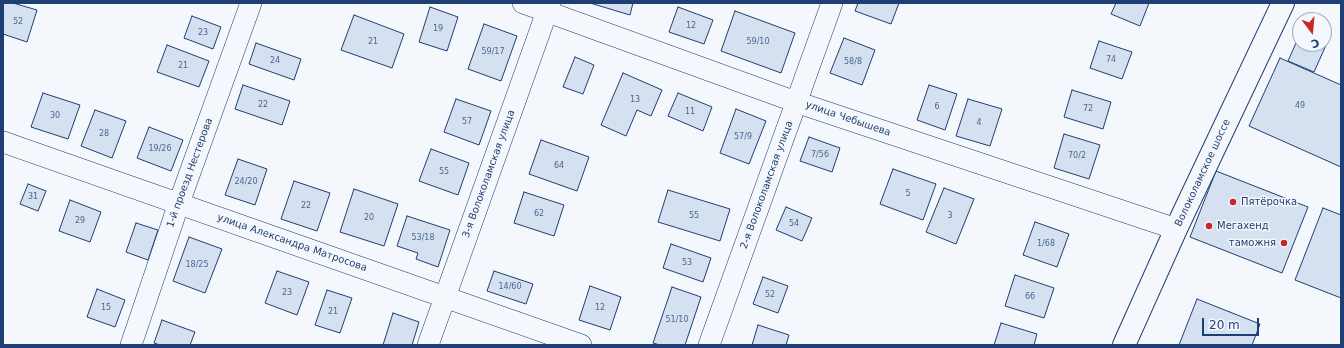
<!DOCTYPE html>
<meta charset="utf-8">
<style>
body{margin:0}
#map{position:relative;width:1344px;height:348px;overflow:hidden;background:#f4f7fb;font-family:"DejaVu Sans",sans-serif}
canvas{display:block}
.frame{position:absolute;inset:0;border:4px solid #1d3f73;pointer-events:none}
.north{position:absolute;left:1292px;top:12px;width:40px;height:40px;box-sizing:border-box;background:#f4f7fb;border:1px solid #9eadc5;border-radius:50%;rotate:164deg;font-size:11px;font-weight:700;line-height:16px;text-align:center;color:#1d3f73}
.north::after{content:'';display:block;margin:auto;width:14px;height:18px;background:#c62828;clip-path:polygon(50% 0,100% 100%,50% 72%,0 100%)}
.scale{position:absolute;left:1202px;top:318px;width:57px;height:18px;box-sizing:border-box;border:2px solid #1d3f73;border-top:0;padding-left:5px;font-size:12px;line-height:14px;white-space:nowrap;color:#1d3f73;-webkit-text-stroke:3px #f4f7fb;paint-order:stroke}
</style>
<div id="map">
<canvas width="1344" height="348"></canvas>
<div class="frame"></div>
<div class="north">С</div>
<div class="scale">20 m</div>
</div>
<script>
const g = document.querySelector('canvas').getContext('2d');
g.lineJoin = 'round';
function fill(path, color) {
  g.fillStyle = color;
  g.fill(path, 'evenodd');
}
function shape(rows) {
  const path = new Path2D();
  for (const r of rows) {
    path.moveTo(r[0], r[1]);
    for (let i = 2; i < r.length; i += 2) path.lineTo(r[i], r[i + 1]);
  }
  return path;
}
function trace(path, color, width, dash) {
  g.strokeStyle = color;
  g.lineWidth = width;
  g.lineCap = dash ? 'butt' : 'round';
  g.setLineDash(dash || []);
  g.stroke(path);
}
function label(font, color, halo, rows, align = 'center') {
  g.font = font + ' "DejaVu Sans",sans-serif';
  g.lineWidth = 3;
  g.setLineDash([]);
  g.textBaseline = 'middle';
  g.strokeStyle = halo;
  g.fillStyle = color;
  for (const [text, x, y, turn = 0] of rows) {
    g.save();
    g.translate(x, y);
    g.rotate((+turn || 0) * Math.PI / 180);
    g.textAlign = isNaN(turn) ? turn : align;
    if (halo) g.strokeText(text, 0, 0);
    g.fillText(text, 0, 0);
    g.restore();
  }
}
const building = shape([
 [3,3,13,3,37,10,27,42,3,34,3,3],
 [590,3,633,3,630,15,590,3],
 [858,3,899,3,891,24,855,11,858,3],
 [1116,3,1149,3,1140,26,1111,14,1116,3],
 [430,7,458,17,447,51,419,42,430,7],
 [678,7,713,20,704,44,669,32,678,7],
 [735,11,795,33,781,73,721,51,735,11],
 [354,15,404,34,392,68,341,50,354,15],
 [192,16,221,27,213,49,184,38,192,16],
 [484,24,517,36,501,81,468,69,484,24],
 [1300,34,1300,44,1324,44,1324,42,1327,43,1314,72,1288,61,1300,34],
 [844,38,875,50,862,85,830,73,844,38],
 [1099,41,1132,52,1122,79,1090,68,1099,41],
 [256,43,301,59,294,80,249,64,256,43],
 [167,45,209,61,199,87,157,72,167,45],
 [575,57,594,65,583,94,563,87,575,57],
 [1280,58,1341,85,1341,167,1249,126,1280,58],
 [623,73,662,90,651,116,637,110,626,136,601,125,623,73],
 [243,85,290,101,282,125,235,109,243,85],
 [929,85,957,94,945,130,917,120,929,85],
 [1072,90,1111,102,1103,129,1064,117,1072,90],
 [43,93,80,105,68,139,31,127,43,93],
 [678,93,712,107,703,131,668,116,678,93],
 [456,99,491,111,479,145,444,132,456,99],
 [968,99,1002,109,990,146,956,136,968,99],
 [736,109,766,121,749,164,720,153,736,109],
 [95,110,126,121,112,158,81,146,95,110],
 [149,127,183,140,171,171,137,158,149,127],
 [1064,134,1100,145,1089,179,1054,168,1064,134],
 [809,137,840,148,832,172,800,161,809,137],
 [541,140,589,157,577,191,529,174,541,140],
 [431,149,469,163,458,195,419,181,431,149],
 [238,159,267,169,255,205,225,195,238,159],
 [893,169,936,184,923,220,880,204,893,169],
 [1216,171,1308,207,1282,273,1190,237,1216,171],
 [294,181,330,193,317,231,281,219,294,181],
 [28,184,46,191,38,211,20,204,28,184],
 [944,188,974,199,956,244,926,232,944,188],
 [354,189,398,204,384,246,340,232,354,189],
 [668,190,730,209,720,241,658,222,668,190],
 [524,192,564,205,554,236,514,223,524,192],
 [70,200,101,212,90,242,59,231,70,200],
 [786,207,812,218,802,241,776,230,786,207],
 [1323,208,1341,215,1341,298,1295,280,1323,208],
 [407,216,450,230,438,267,416,259,418,253,397,246,407,216],
 [1035,222,1069,234,1057,267,1023,255,1035,222],
 [136,223,158,230,148,260,126,252,136,223],
 [189,237,222,249,205,293,173,281,189,237],
 [671,244,711,258,703,282,663,268,671,244],
 [277,271,309,282,297,315,265,303,277,271],
 [494,271,533,284,526,304,487,291,494,271],
 [1015,275,1054,288,1044,318,1005,306,1015,275],
 [763,277,788,286,778,313,753,304,763,277],
 [590,286,621,297,610,330,579,320,590,286],
 [672,287,701,297,685,345,660,345,653,343,672,287],
 [97,289,125,300,115,327,87,317,97,289],
 [327,290,352,298,340,333,315,325,327,290],
 [1197,299,1260,324,1252,345,1179,345,1197,299],
 [393,313,419,322,412,345,383,345,393,313],
 [162,320,195,332,190,345,160,345,154,343,162,320],
 [1001,323,1037,334,1034,345,994,345,1001,323],
 [758,325,789,335,786,345,752,345,758,325]
]);
const minor = shape([
 [523,3,796,102,1176,229],
 [3,142,581,345],
 [131,345,179,203,251,3],
 [428,345,550,3],
 [709,345,832,3]
]);
const major = shape([
 [1124,345,1176,229,1283,3]
]);
const markers = [
 [1233,202,4,"#c62828"],
 [1209,226,4,"#c62828"],
 [1284,243,4,"#c62828"]
];
const numberNames = [
 ["52",18,22],
 ["12",691,26],
 ["19",438,29],
 ["23",203,33],
 ["21",373,42],
 ["59/10",758,42],
 ["59/17",493,52],
 ["74",1111,60],
 ["24",275,61],
 ["58/8",853,62],
 ["21",183,66],
 ["13",635,100],
 ["22",263,105],
 ["49",1300,106],
 ["6",937,107],
 ["72",1088,109],
 ["11",690,112],
 ["30",55,116],
 ["57",467,122],
 ["4",979,123],
 ["28",104,134],
 ["57/9",743,137],
 ["19/26",160,149],
 ["7/56",820,155],
 ["70/2",1077,156],
 ["64",559,166],
 ["55",444,172],
 ["24/20",246,182],
 ["5",908,194],
 ["31",33,197],
 ["22",306,206],
 ["62",539,214],
 ["55",694,216],
 ["3",950,216],
 ["20",369,218],
 ["29",80,221],
 ["54",794,224],
 ["53/18",423,238],
 ["1/68",1046,244],
 ["53",687,263],
 ["18/25",197,265],
 ["14/60",510,287],
 ["23",287,293],
 ["52",770,295],
 ["66",1030,297],
 ["15",106,308],
 ["12",600,308],
 ["21",333,312],
 ["51/10",677,320]
];
const streetNames = [
 ["улица Чебышева",848,119,19],
 ["1-й проезд Нестерова",190,173,-70],
 ["Волоколамское шоссе",1203,173,-65],
 ["3-я Волоколамская улица",489,174,-70],
 ["2-я Волоколамская улица",767,185,-70],
 ["улица Александра Матросова",292,243,19]
];
const poiNames = [
 ["Пятёрочка",1241,202],
 ["Мегахенд",1217,226],
 ["таможня",1276,243,"right"]
];
fill(building, '#d5e0f0');
trace(building, '#1d3f73', 1);
trace(minor, '#1d3f73', 22);
trace(major, '#1d3f73', 24);
trace(minor, '#f4f7fb', 21);
trace(major, '#f4f7fb', 22);
for (const [x, y, r, color] of markers) {
  const dot = new Path2D();
  dot.arc(x, y, r, 0, 2 * Math.PI);
  g.fillStyle = color;
  g.fill(dot);
  trace(dot, '#f4f7fb', 1.5);
}
label('8px', '#4b6792', null, numberNames);
label('10px', '#1d3f73', '#f4f7fb', streetNames);
label('10px', '#1d3f73', '#f4f7fb', poiNames, 'left');
</script>
